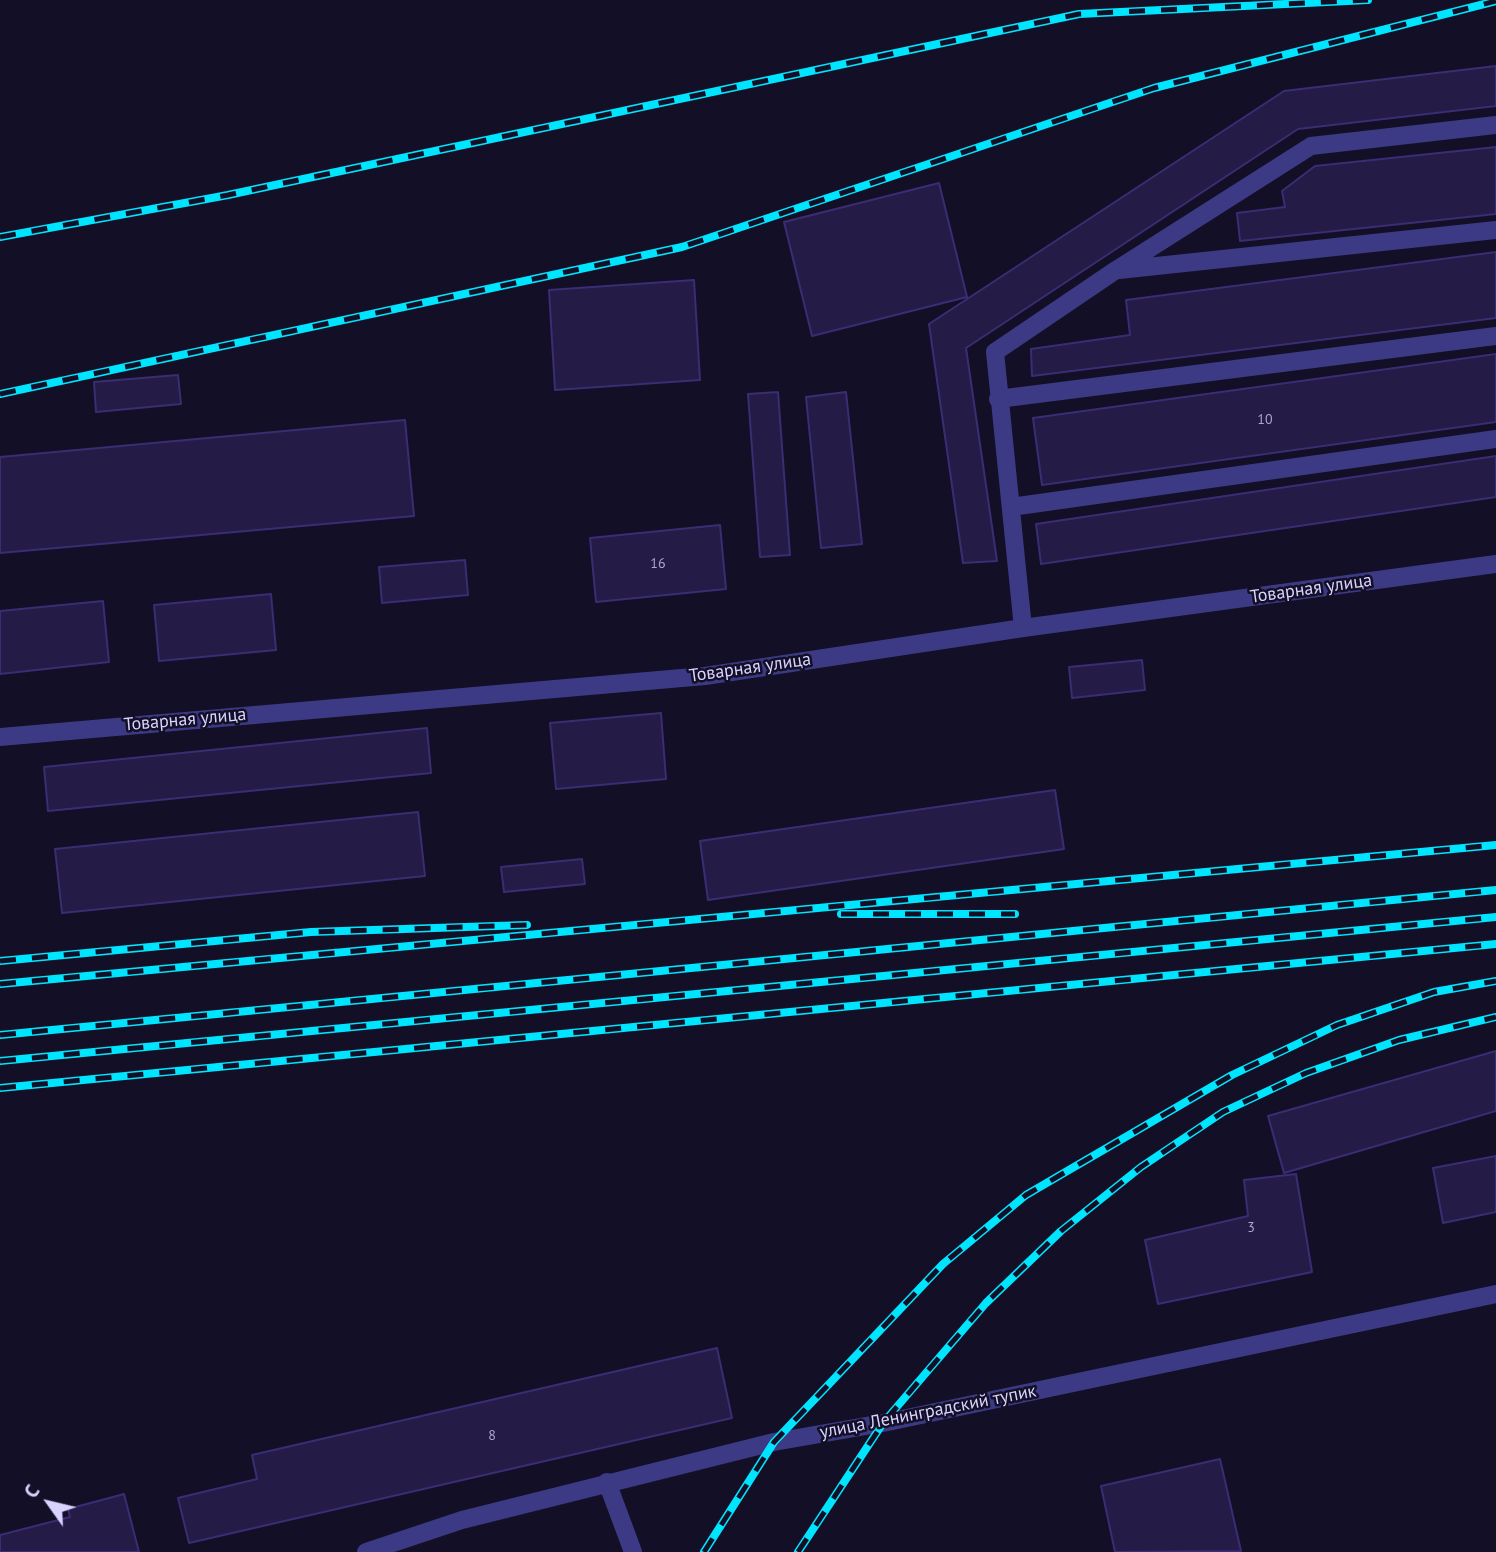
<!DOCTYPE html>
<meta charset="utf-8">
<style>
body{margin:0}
#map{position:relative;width:1496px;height:1552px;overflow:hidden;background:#130f26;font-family:"PT Sans",sans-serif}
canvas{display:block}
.north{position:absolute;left:14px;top:1468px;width:70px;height:70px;-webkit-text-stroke:5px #130f26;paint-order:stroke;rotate:304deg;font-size:19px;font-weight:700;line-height:28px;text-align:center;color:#d9d4ff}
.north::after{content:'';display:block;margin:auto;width:24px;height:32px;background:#d9d4ff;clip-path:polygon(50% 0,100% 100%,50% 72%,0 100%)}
</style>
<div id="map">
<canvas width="1496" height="1552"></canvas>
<div class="north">С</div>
</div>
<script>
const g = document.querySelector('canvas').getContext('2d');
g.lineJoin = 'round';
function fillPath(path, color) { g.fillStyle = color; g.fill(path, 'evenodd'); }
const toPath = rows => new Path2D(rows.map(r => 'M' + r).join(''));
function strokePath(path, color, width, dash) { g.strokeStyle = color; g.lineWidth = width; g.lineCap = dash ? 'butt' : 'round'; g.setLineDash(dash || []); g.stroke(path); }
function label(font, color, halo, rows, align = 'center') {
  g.font = font + ' "PT Sans",sans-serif'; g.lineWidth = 5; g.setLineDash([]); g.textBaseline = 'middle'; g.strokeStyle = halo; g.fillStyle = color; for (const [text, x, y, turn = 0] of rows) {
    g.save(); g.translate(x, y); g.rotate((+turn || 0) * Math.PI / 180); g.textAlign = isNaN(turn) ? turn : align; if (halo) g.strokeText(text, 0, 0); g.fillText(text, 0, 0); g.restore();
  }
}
const building = toPath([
 [1496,66,1496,106,1298,129,966,348,997,561,963,563,929,324,1284,91,1496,66],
 [1496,147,1496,214,1240,241,1237,213,1285,207,1282,191,1315,166,1496,147],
 [939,183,967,297,812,336,784,222,939,183],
 [1496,252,1496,318,1032,376,1031,349,1130,335,1126,300,1496,252],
 [694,280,700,380,555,390,549,290,694,280],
 [1496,354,1496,422,1042,485,1033,418,1496,354],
 [178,375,181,404,96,412,94,382,178,375],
 [778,392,790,555,760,557,748,394,778,392],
 [846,392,862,544,821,548,806,397,846,392],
 [405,420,414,516,0,553,0,457,405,420],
 [1496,456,1496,497,1041,564,1036,524,1496,456],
 [720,525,726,589,596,602,590,538,720,525],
 [465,560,468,595,382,603,379,567,465,560],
 [271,594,276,650,159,661,154,605,271,594],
 [103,601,109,662,0,674,0,611,103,601],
 [1142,660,1145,690,1072,698,1069,667,1142,660],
 [661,713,666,779,556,789,550,723,661,713],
 [427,728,431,773,48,811,44,767,427,728],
 [1055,790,1064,849,708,900,700,841,1055,790],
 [418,812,425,876,62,913,55,849,418,812],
 [582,859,585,884,504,892,501,867,582,859],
 [1496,1051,1496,1111,1284,1173,1268,1116,1496,1051],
 [1496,1156,1496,1212,1443,1223,1433,1168,1496,1156],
 [1296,1174,1312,1272,1158,1304,1145,1240,1248,1216,1244,1180,1296,1174],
 [717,1348,732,1418,189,1543,178,1498,257,1479,252,1455,717,1348],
 [1220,1459,1241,1551,1115,1552,1101,1486,1220,1459],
 [124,1494,139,1552,0,1552,0,1535,70,1517,68,1509,124,1494]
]);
const minor = toPath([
 [1119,270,1496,230],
 [998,399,1496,336],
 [1011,507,1496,439],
 [1023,628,995,352,1116,270,1311,146,1496,125],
 [0,737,705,676,1023,628,1496,564],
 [607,1482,633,1552],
 [366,1552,462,1520,774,1442,883,1423,1496,1294]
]);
const rail = toPath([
 [0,237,228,195,1079,14,1368,0],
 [0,394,682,247,1154,88,1496,1],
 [841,914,1015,914],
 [0,961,311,932,527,925],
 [0,984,1496,845],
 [0,1035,1496,890],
 [0,1061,1496,917],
 [0,1088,1496,944],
 [704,1552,774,1442,943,1264,1026,1195,1232,1075,1337,1025,1434,992,1496,981],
 [798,1552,883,1423,986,1303,1061,1231,1141,1167,1223,1112,1306,1073,1399,1040,1496,1017]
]);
const numberNames = [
 ["10",1265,420],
 ["16",658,564],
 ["3",1251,1228],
 ["8",492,1436]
];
const streetNames = [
 ["Товарная улица",1311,589,-8],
 ["Товарная улица",750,668,-8],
 ["Товарная улица",185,720,-5],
 ["улица Ленинградский тупик",928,1412,-11]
];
fillPath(building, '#241b47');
strokePath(building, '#3b2d73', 2);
strokePath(minor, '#3d3a85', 18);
strokePath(rail, '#00e5ff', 8);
strokePath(rail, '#130f26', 5, [16]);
label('14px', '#aca6d1', null, numberNames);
label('18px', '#d9d4ff', '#130f26', streetNames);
</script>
